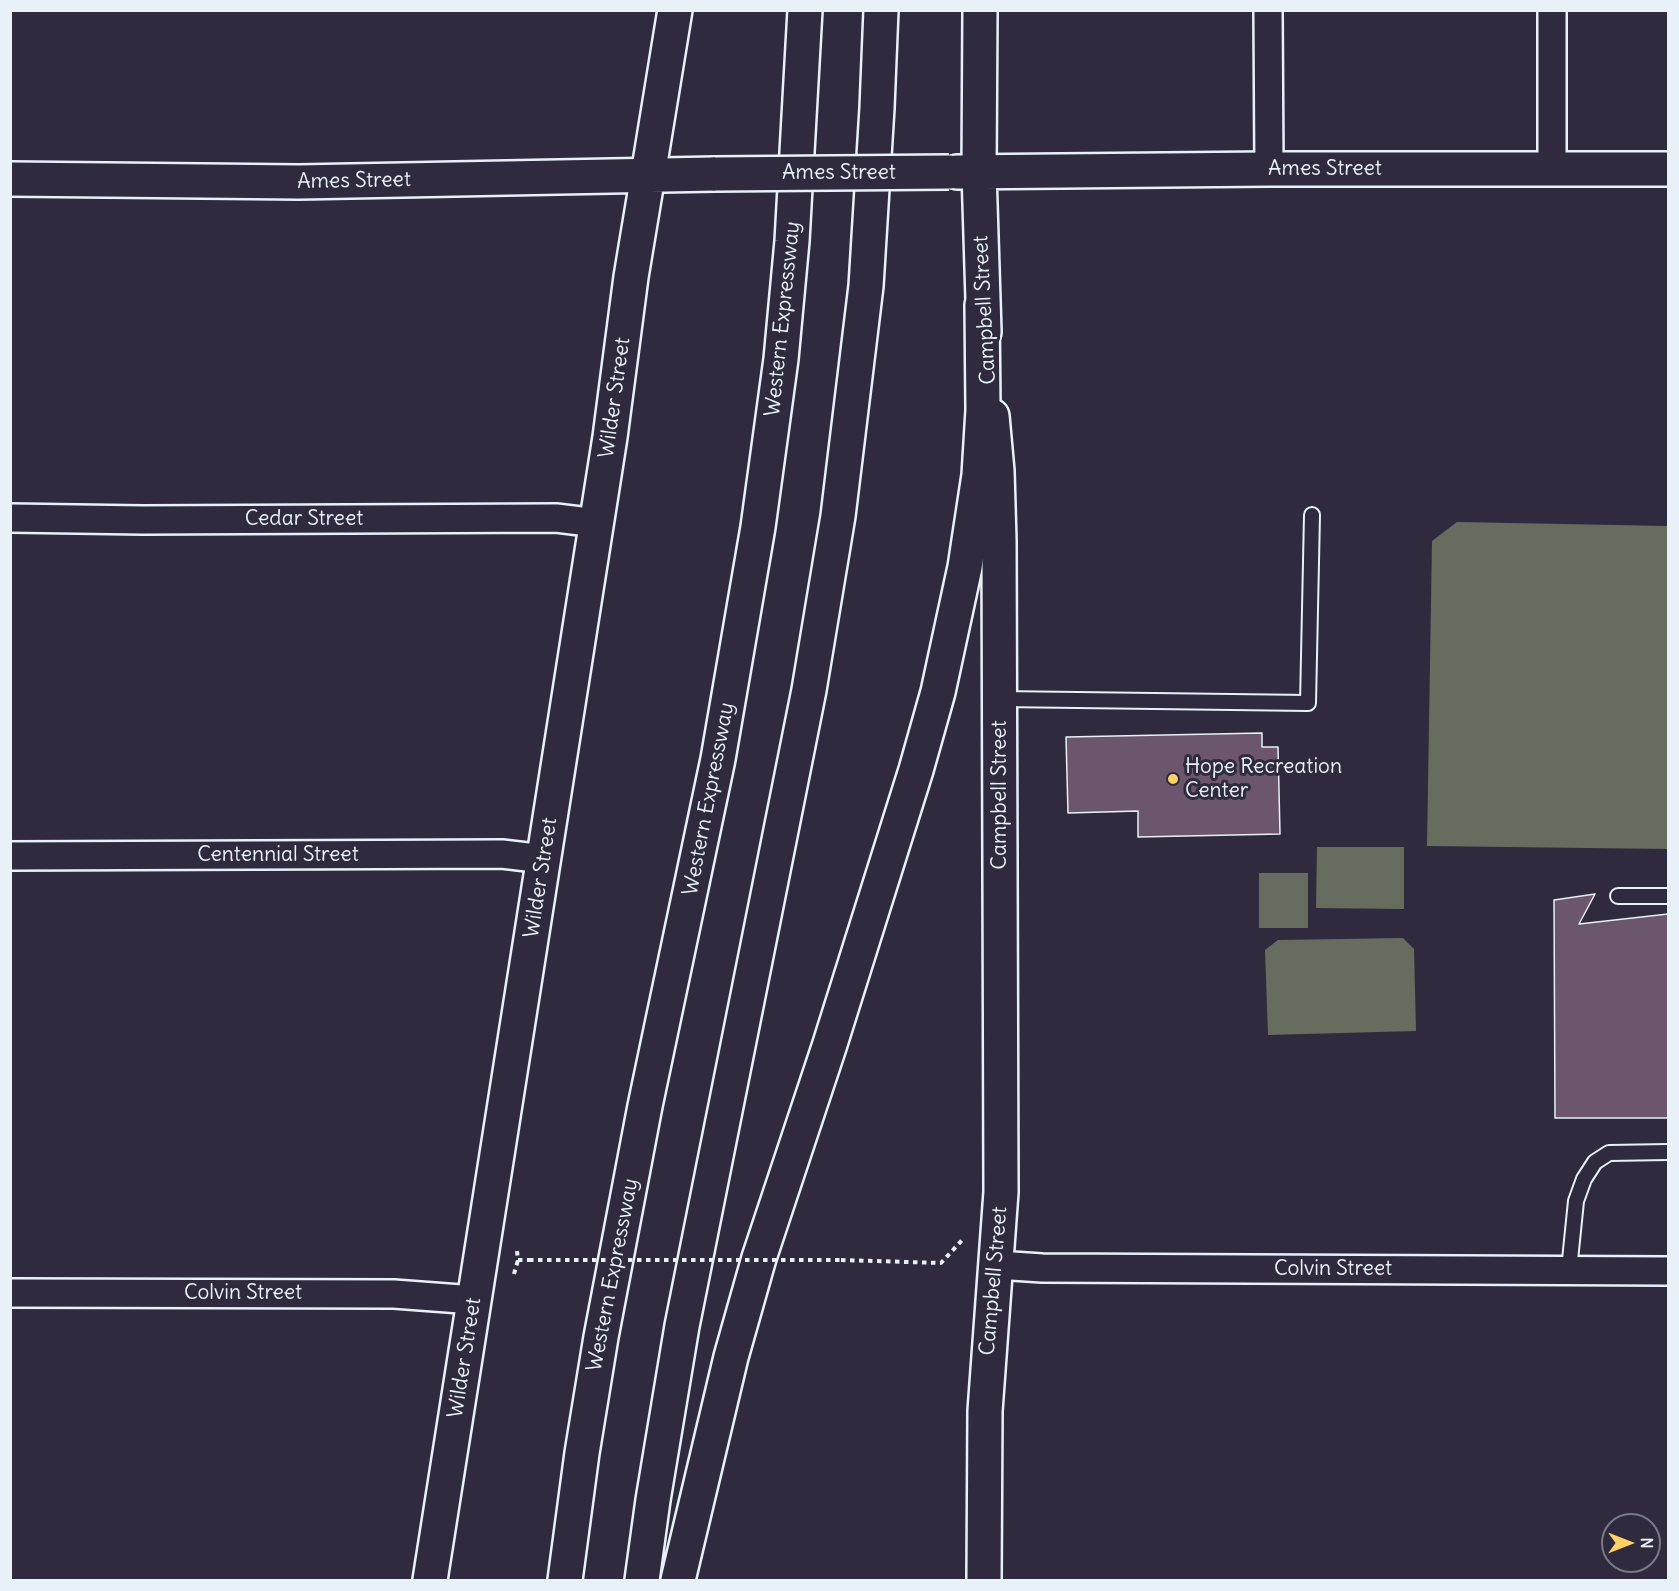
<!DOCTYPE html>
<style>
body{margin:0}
#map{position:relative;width:1679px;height:1591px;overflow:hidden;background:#2f2a3d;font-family:Delius,sans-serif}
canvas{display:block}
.frame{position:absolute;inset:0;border:12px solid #e8f1f8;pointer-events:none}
.north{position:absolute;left:1601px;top:1513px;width:60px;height:60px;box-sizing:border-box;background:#2f2a3d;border:2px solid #797a88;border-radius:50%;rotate:90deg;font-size:16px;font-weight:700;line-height:24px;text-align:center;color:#e8f1f8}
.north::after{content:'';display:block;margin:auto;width:21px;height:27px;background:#ffd166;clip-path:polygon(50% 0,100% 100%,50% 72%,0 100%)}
</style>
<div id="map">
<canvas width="1679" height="1591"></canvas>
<div class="frame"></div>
<div class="north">N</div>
</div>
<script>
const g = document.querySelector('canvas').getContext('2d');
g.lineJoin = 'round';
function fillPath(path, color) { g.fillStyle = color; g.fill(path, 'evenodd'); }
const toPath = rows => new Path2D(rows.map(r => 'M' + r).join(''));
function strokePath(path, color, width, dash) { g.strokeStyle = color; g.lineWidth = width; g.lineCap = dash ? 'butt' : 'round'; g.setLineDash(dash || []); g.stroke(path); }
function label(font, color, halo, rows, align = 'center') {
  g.font = font + ' Delius,sans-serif'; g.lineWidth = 6; g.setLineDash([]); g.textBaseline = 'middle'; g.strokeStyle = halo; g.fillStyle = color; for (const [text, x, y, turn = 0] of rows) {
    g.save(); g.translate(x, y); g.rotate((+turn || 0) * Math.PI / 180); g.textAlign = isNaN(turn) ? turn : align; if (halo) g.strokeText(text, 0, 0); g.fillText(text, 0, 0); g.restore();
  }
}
const green = toPath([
 [1457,522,1668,526,1668,849,1427,846,1432,541],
 [1317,847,1404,847,1404,909,1316,908],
 [1259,873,1308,873,1308,928,1259,928],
 [1403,938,1414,949,1416,1031,1268,1035,1265,950,1278,940]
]);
const building = toPath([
 [1262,733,1262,747,1278,747,1280,834,1138,837,1138,811,1068,813,1066,737,1262,733],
 [1595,894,1579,924,1668,914,1668,1118,1555,1118,1554,900,1595,894]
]);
const path = toPath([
 [517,1251,518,1260,529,1260],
 [841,1260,941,1263,964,1238],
 [514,1274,518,1260]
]);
const lane = toPath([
 [1000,699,1308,703,1312,515],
 [1618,896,1668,896],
 [1569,1270,1576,1201,1584,1179,1595,1162,1609,1153,1668,1152]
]);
const street = toPath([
 [1268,10,1269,169],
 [1552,169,1552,10],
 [10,518,143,520,556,518,597,523],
 [10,856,502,854,544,859],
 [997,1265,1042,1268,1668,1271],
 [10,1293,394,1294,474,1300]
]);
const secondary = toPath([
 [980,10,979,172,984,332],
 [957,172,1269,169,1668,169],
 [10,179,299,182,715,174],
 [430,1580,610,437,631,277,648,175],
 [984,1580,985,1411,1001,1192,999,541,997,471,992,416]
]);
const highway = toPath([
 [648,175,675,10],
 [565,1580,582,1453,601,1337,645,1106,718,759,758,527,781,359,792,241,805,10],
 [642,1580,653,1500,682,1326,809,690,838,516,866,286,877,108,881,10],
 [678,1580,731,1357,759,1258,829,1047,916,770,938,692,965,567,979,475,983,410,982,305]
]);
const pathBridge = toPath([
 [529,1260,841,1260]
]);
const secondaryBridge = toPath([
 [715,174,949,172]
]);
const markers = [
 [1173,779,6,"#ffd166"]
];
const streetNames = [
 ["Ames Street",1325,169],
 ["Ames Street",839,173],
 ["Ames Street",354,181,-1],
 ["Campbell Street",985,310,-93],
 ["Western Expressway",783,319,-84],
 ["Wilder Street",615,398,-82],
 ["Cedar Street",304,519],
 ["Campbell Street",1000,795,-90],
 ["Western Expressway",709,799,-79],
 ["Centennial Street",278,855],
 ["Wilder Street",541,878,-81],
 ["Colvin Street",1333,1269],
 ["Western Expressway",613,1275,-79],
 ["Campbell Street",994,1281,-85],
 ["Colvin Street",243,1293],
 ["Wilder Street",465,1358,-81]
];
const poiNames = [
 ["Hope Recreation",1185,767],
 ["Center",1185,791]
];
fillPath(green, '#676c5f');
fillPath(building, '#6b566d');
strokePath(building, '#e8f1f8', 1.5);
strokePath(lane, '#e8f1f8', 18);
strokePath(street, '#e8f1f8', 32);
strokePath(secondary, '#e8f1f8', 38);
strokePath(highway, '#e8f1f8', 38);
strokePath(path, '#e8f1f8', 4, [4.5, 4.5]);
strokePath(lane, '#2f2a3d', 14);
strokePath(street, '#2f2a3d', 27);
strokePath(secondary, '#2f2a3d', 33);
strokePath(highway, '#2f2a3d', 33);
strokePath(secondaryBridge, '#e8f1f8', 38, []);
strokePath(pathBridge, '#e8f1f8', 4, [4.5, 4.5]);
strokePath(secondaryBridge, '#2f2a3d', 33);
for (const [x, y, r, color] of markers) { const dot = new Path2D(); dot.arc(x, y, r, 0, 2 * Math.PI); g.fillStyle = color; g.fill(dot); strokePath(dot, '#2f2a3d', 2); }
label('21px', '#e8f1f8', '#2f2a3d', streetNames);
label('21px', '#e8f1f8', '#2f2a3d', poiNames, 'left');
</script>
